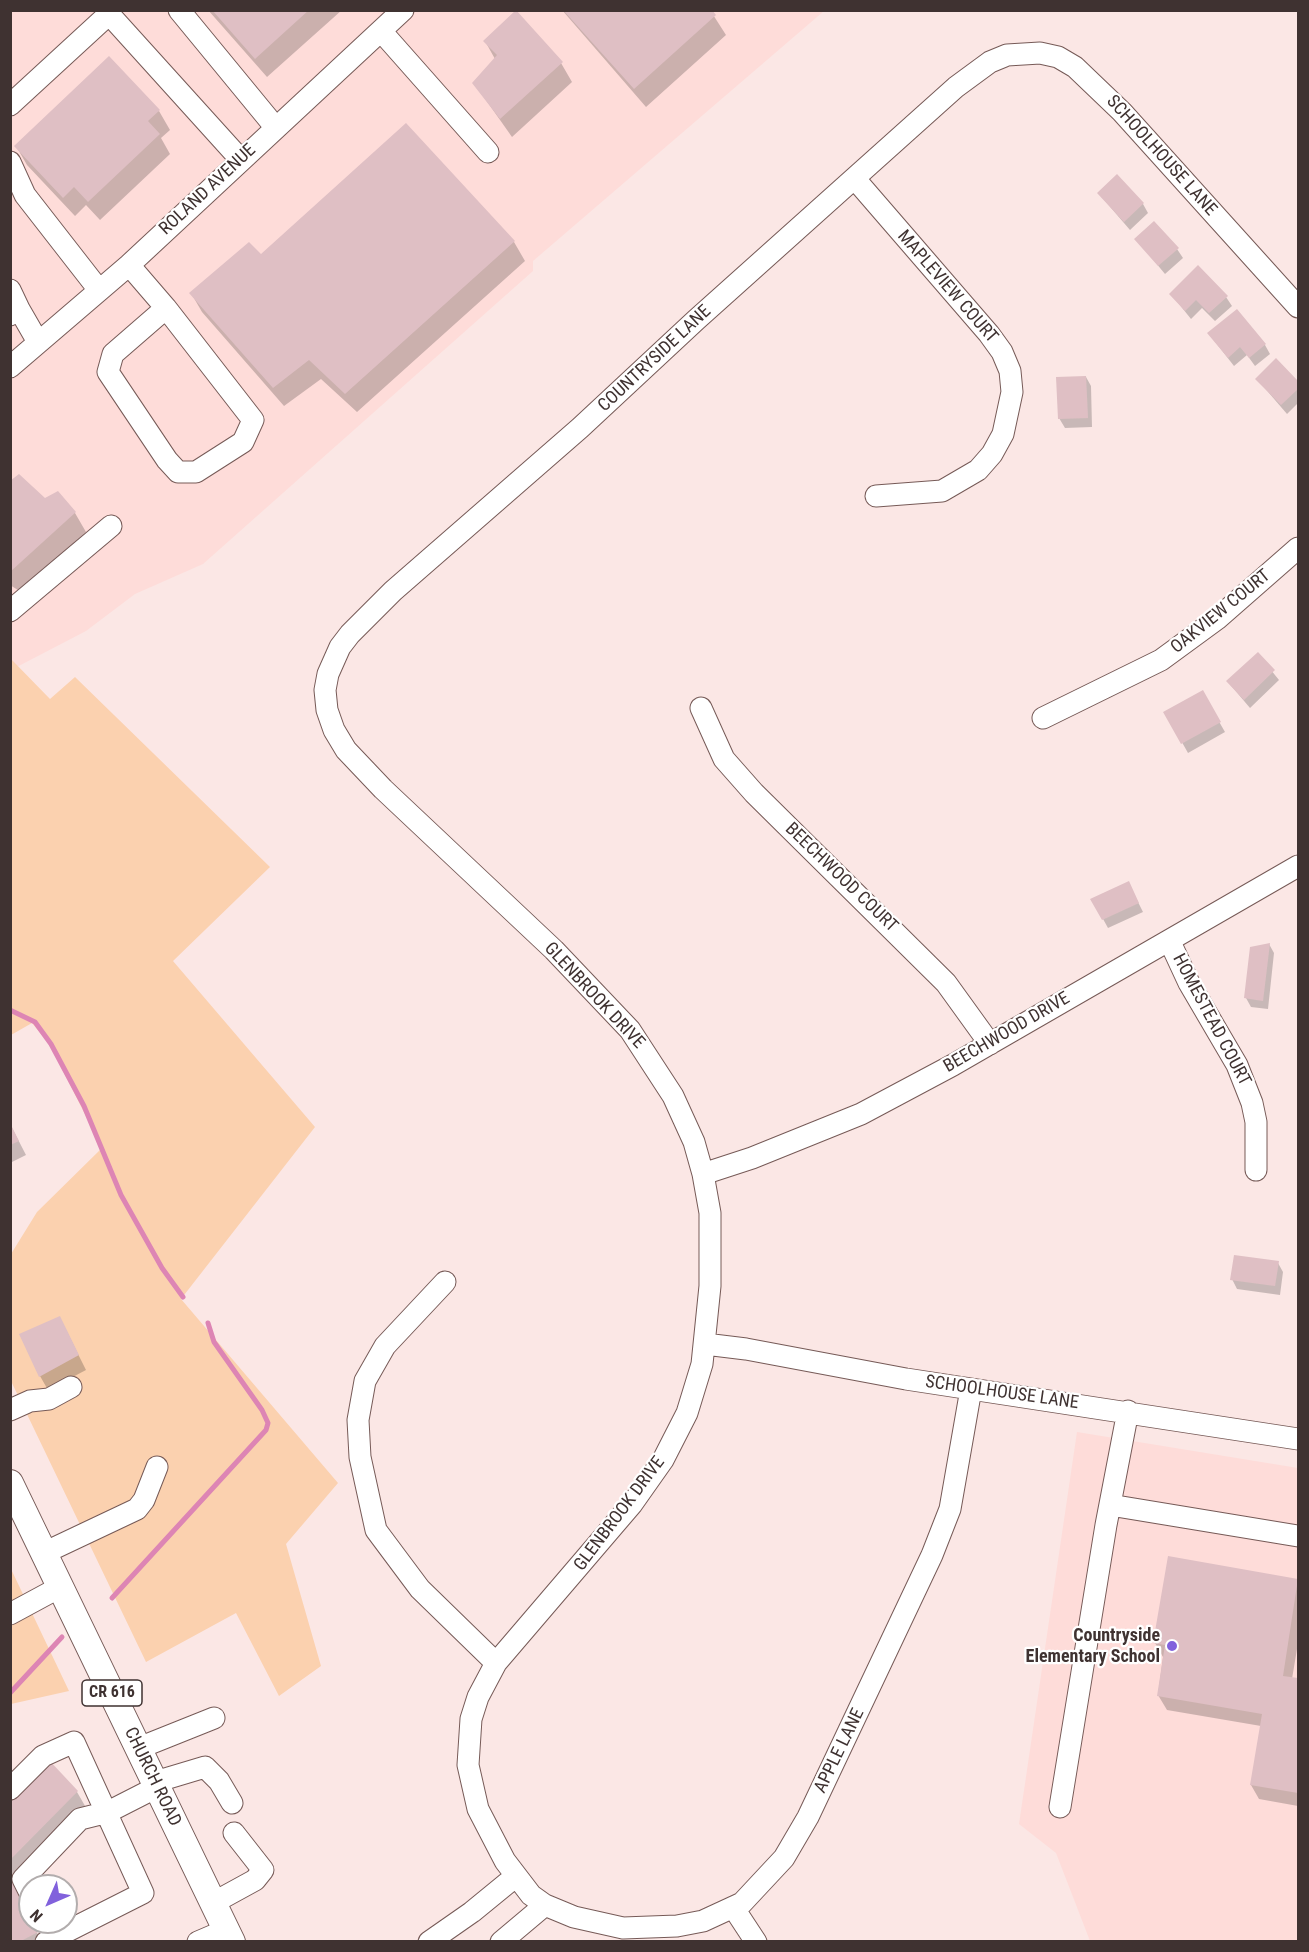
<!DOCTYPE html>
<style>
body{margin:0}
#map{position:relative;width:1309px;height:1952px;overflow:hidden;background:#fbe7e5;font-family:"Roboto Condensed",sans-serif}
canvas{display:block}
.frame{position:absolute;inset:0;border:12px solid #3f3231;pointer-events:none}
.north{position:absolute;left:18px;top:1874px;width:60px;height:60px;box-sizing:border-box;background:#fff;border:2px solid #b2adad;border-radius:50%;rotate:225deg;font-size:16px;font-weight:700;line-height:24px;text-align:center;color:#3f3231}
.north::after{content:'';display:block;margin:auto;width:21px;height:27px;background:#8161dc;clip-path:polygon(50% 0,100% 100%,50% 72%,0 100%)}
</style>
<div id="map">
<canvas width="1309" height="1952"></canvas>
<div class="frame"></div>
<div class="north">N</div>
</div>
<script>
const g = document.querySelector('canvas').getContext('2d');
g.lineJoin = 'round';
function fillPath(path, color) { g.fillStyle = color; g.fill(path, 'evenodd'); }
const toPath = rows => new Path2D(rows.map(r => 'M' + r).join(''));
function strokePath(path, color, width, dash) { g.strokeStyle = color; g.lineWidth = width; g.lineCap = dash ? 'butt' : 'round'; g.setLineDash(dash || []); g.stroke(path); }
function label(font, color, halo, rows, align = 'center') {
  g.font = font + ' "Roboto Condensed",sans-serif'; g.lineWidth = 4.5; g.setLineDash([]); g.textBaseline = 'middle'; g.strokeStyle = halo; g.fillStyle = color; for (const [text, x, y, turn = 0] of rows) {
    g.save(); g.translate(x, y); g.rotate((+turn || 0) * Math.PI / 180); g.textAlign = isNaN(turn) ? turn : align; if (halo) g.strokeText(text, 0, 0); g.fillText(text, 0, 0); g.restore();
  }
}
const built = toPath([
 [11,11,824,11,533,261,533,271,203,564,135,594,86,631,11,670],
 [1077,1432,1298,1468,1298,1941,1090,1941,1056,1853,1019,1824]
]);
const green = toPath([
 [11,659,50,699,75,677,270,867,173,961,315,1127,181,1299,338,1483,286,1544,321,1666,279,1696,236,1613,146,1662,11,1381,11,1254,37,1212,102,1148,50,1045,32,1023,11,1035],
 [11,1569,69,1691,11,1704]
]);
const shadow = toPath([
 [208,10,342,10,267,77],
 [562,10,710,10,726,35,646,107],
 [485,41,561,63,572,82,512,137,474,83,495,59],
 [159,111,170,130,161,138,170,154,100,220,86,205,75,216,27,165,16,146],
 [1099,194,1143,204,1148,213,1130,230],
 [1136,239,1177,249,1183,258,1165,274],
 [514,242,525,261,357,412,321,379,284,406,202,312,191,293,261,256],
 [1171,294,1226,297,1232,306,1215,321,1202,308,1191,319],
 [1209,334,1265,345,1270,354,1255,366,1247,355,1234,366],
 [1276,360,1298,383,1298,403,1287,414,1257,379],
 [1086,377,1091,386,1092,427,1065,428,1059,418],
 [10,483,75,513,86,532,21,592,10,585],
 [1258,654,1279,680,1250,708,1228,682],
 [1202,692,1225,732,1188,753,1165,712],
 [1133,892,1143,912,1108,928,1092,899],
 [1269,944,1274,953,1268,1009,1251,1007,1246,998],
 [10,1124,26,1155,10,1163],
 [1278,1263,1283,1272,1280,1295,1237,1289,1232,1279],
 [67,1332,86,1370,48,1390,40,1376],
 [1169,1558,1298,1581,1298,1643,1292,1679,1298,1680,1298,1806,1259,1799,1251,1785,1261,1726,1167,1710,1158,1695,1163,1657,1155,1643],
 [48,1761,77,1792,88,1811,14,1887,30,1922,43,1942,10,1942,10,1801]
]);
const stream = toPath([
 [10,1010,35,1022,51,1044,84,1106,121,1195,162,1268,183,1297],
 [112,1598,266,1430,268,1423,262,1410,214,1342,208,1323],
 [10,1693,62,1637]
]);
const building = toPath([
 [212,10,309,10,255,59],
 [516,10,563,62,500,119,472,83,497,55,483,41],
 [563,10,712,10,716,15,634,89],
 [109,56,160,110,148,121,160,134,88,202,74,187,63,198,14,146],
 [406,123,515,241,345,394,309,360,273,388,189,293,249,242,261,254],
 [1117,174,1144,203,1124,222,1097,193],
 [1154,221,1179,248,1158,266,1134,239],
 [1198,265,1228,296,1209,313,1196,300,1185,311,1169,294],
 [1237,309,1266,344,1249,358,1240,347,1228,358,1207,333],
 [1276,358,1298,381,1298,389,1281,405,1255,379],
 [1086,376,1088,418,1058,419,1056,377],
 [19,474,45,498,58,491,76,512,10,572,10,481],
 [1258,652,1275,670,1244,700,1226,681],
 [1203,690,1221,722,1181,744,1163,712],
 [1129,881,1139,903,1102,920,1090,899],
 [1270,943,1263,1001,1244,998,1250,947],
 [10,1123,19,1141,10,1145],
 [1234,1255,1279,1261,1275,1286,1230,1280],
 [60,1316,79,1355,39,1377,19,1334],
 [1168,1556,1298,1579,1283,1676,1298,1678,1298,1793,1250,1785,1262,1714,1157,1696,1165,1645,1153,1643],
 [48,1759,78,1791,10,1860,10,1798],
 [10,1879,30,1916,30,1922,33,1922,38,1932,19,1942,10,1942]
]);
const minor = toPath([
 [179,10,276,128],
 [381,31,488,152],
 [10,105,109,14,241,160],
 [10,162,25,195,99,290],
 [855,179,989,334,1002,352,1010,371,1012,392,1003,434,992,454,978,470,942,491,876,496],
 [129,265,166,308,253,420,243,442,196,472,178,472,167,460,108,372,113,354,166,308],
 [10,290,19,309],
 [10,315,19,309,38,342],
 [10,367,129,265,403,10],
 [10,611,111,526],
 [701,708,724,759,754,793,946,983,990,1044],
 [1043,718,1161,660,1217,619,1298,548],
 [1170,942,1189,983,1237,1065,1252,1103,1256,1122,1256,1170],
 [703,1174,752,1158,861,1114,953,1065,1298,866],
 [445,1282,385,1346,365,1381,358,1420,360,1457,376,1530,420,1589,496,1663],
 [705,1344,746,1349,906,1379,1298,1439],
 [971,1389,950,1509,932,1555,808,1817,784,1858,742,1903,703,1921,677,1926,623,1928,574,1917,545,1905,531,1895,505,1861,478,1809,468,1765,471,1719,478,1697,496,1663,632,1504,663,1460,687,1413,702,1364,710,1286,710,1213,703,1174,694,1142,673,1096,630,1030,554,950,383,789,346,750,334,730,327,710,325,690,328,674,340,647,350,634,393,591,580,428,696,320,956,87,990,62,1007,55,1040,53,1058,57,1075,67,1122,112,1298,307],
 [10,1410,30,1401,49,1399,71,1387],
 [1110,1505,1298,1536],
 [44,1553,137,1509,144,1500,157,1467],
 [10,1614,60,1587],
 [139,1748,214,1718],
 [155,1782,205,1767,219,1781,232,1803],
 [10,1789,43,1756,74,1742,143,1893,46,1942],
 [1060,1807,1106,1525,1128,1411],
 [30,1893,23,1879,80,1819,108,1812,157,1787],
 [213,1903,255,1880,263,1870,234,1833],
 [733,1907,756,1942],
 [198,1942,226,1930],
 [429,1942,472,1912,516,1876],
 [501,1942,545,1905]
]);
const major = toPath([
 [10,1483,232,1942]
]);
const markers = [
 [1172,1646,6,"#8161dc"]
];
const shields = [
 [112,1693,60]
];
const shieldNames = [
 ["CR 616",112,1693]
];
const streetNames = [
 ["SCHOOLHOUSE LANE",1161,156,48],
 ["ROLAND AVENUE",208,190,-43],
 ["MAPLEVIEW COURT",947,287,49],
 ["COUNTRYSIDE LANE",655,359,-43],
 ["OAKVIEW COURT",1221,612,-39],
 ["BEECHWOOD COURT",841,878,44],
 ["GLENBROOK DRIVE",594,996,47],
 ["HOMESTEAD COURT",1211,1020,62],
 ["BEECHWOOD DRIVE",1007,1033,-30],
 ["SCHOOLHOUSE LANE",1002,1393,8],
 ["GLENBROOK DRIVE",620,1514,-53],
 ["APPLE LANE",840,1751,-64],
 ["CHURCH ROAD",152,1777,64]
];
const poiNames = [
 ["Countryside",1160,1636],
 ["Elementary School",1160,1657]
];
fillPath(built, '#fedcd9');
fillPath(green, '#fbd1af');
fillPath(shadow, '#0003');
strokePath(stream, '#dd85b4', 5);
fillPath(building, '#dfbfc4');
strokePath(minor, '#765a57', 23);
strokePath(major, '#765a57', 28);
strokePath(minor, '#fff', 21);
strokePath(major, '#fff', 26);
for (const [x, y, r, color] of markers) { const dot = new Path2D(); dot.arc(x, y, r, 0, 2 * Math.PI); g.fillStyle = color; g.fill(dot); strokePath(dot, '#fff', 2); }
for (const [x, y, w] of shields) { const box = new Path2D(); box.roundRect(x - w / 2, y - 13, w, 26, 4.5); g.fillStyle = '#fff'; g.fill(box); strokePath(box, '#3f3231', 1.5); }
label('bold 16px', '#3f3231', null, shieldNames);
label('18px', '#3f3231', '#fff', streetNames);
label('bold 18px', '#3f3231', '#fff', poiNames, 'right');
</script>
